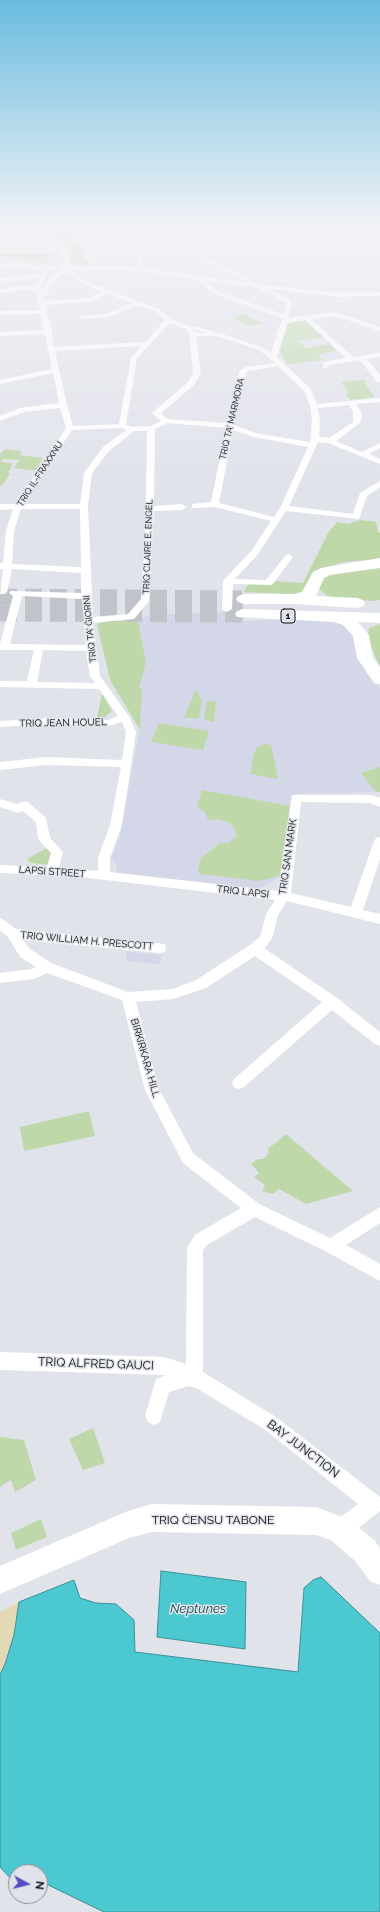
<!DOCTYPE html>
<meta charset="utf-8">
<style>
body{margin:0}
#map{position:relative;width:380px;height:1912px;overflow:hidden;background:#e1e3eb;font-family:Raleway,sans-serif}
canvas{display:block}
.north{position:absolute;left:8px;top:1864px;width:40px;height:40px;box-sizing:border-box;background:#e1e3eb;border:1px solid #8c8d93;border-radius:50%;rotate:97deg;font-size:11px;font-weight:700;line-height:16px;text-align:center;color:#0c0d10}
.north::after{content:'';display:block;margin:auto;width:14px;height:18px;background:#554cc4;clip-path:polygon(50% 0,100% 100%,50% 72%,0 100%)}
</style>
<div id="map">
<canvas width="380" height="1912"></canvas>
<div class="north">N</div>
</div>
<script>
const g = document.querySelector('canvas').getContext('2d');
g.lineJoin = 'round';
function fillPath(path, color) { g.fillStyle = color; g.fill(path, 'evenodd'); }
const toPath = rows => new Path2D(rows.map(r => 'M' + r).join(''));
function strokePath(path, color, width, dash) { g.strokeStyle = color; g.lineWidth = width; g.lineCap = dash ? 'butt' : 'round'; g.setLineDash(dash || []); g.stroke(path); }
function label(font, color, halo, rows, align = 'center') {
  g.font = font + ' Raleway,sans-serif'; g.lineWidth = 3; g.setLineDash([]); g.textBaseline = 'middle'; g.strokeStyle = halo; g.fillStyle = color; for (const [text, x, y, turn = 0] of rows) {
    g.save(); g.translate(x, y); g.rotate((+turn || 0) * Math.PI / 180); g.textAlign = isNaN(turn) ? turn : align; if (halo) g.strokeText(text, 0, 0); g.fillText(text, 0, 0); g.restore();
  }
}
const built = toPath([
 [232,594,242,594,244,599,244,621,291,619,342,621,350,625,367,670,380,689,380,792,296,794,291,796,280,876,260,889,116,874,117,866,111,859,120,835,140,727,142,689,139,688,146,663,138,619,150,615,232,611],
 [127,952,162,955,160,964,126,961]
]);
const green = toPath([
 [49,224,59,224,73,236,79,243,90,265,83,266,71,263,68,252,72,250,70,247,65,247],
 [0,252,51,254,52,255,49,262,2,258,0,261],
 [244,314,263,324,249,326,232,318],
 [299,321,307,322,325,337,298,341,306,348,329,344,337,351,318,355,323,360,288,364,283,358,280,350,288,324],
 [364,380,366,382,364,383,375,397,350,400,345,393,349,393,341,382],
 [5,449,21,451,20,455,43,458,36,470,31,470,14,468,19,460,3,459,1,462,13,463,8,473,10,474,4,483,0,486,0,454],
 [361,520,376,522,378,532,380,533,380,559,344,562,314,571,304,591,293,594,244,592,248,584,270,584,276,581,303,583,328,533,337,522,348,524],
 [380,564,380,600,370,601,329,597,319,589,319,586,322,579,328,574],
 [138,619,146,663,139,688,142,689,140,730,110,680,97,624,101,622],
 [380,624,380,667,367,637,369,628],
 [195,691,198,692,202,700,199,718,184,718],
 [102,693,112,711,104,718,97,718],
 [207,701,216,702,214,720,212,722,204,719],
 [159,723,209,731,203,750,151,742],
 [265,744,271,745,278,777,276,779,251,774,253,756,256,749,259,746],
 [380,767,380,792,376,792,361,773],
 [202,790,290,806,280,876,259,881,200,874,198,871,201,858,220,843,228,843,237,836,233,826,228,822,218,819,208,820,205,812,197,807],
 [47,848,52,852,49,865,31,863,27,859],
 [89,1111,95,1136,24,1151,20,1127],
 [286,1134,353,1191,306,1204,279,1189,273,1194,262,1191,265,1185,254,1177,259,1173,251,1164,258,1159,263,1159,269,1153,268,1149],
 [93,1428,105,1463,83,1470,69,1439],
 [0,1437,24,1440,36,1480,15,1492,11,1480,0,1487],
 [41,1519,47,1537,16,1550,11,1533]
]);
const sand = toPath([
 [19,1602,14,1635,5,1664,0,1675,0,1612]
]);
const water = toPath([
 [161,1571,246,1582,245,1649,157,1637,161,1571],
 [321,1577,380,1633,380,1912,104,1912,40,1881,40,1872,16,1872,16,1884,0,1867,0,1675,5,1664,14,1635,19,1602,74,1580,80,1598,96,1603,116,1604,134,1620,135,1652,298,1672,304,1588,313,1580,321,1577]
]);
const trunkTunnel = toPath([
 [0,597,244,599],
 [0,613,243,614]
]);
const pedestrian = toPath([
 [193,327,197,327,221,334,216,335,193,329,193,327]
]);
const minor = toPath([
 [60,224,66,224,75,230,86,242,119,240,143,259,141,269,136,270,138,260,116,243,87,245,91,257,99,268,94,269,85,257,81,244,71,232,60,224],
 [141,224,147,224,182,246,289,299,292,304,288,318,335,312,380,327,380,331,335,316,311,319,353,357,380,353,380,357,367,359,380,375,380,382,377,382,360,360,329,365,327,368,323,368,323,362,346,358,305,320,287,323,277,357,310,388,317,404,380,398,380,402,356,404,361,412,362,418,360,423,336,441,362,452,380,443,380,448,369,454,380,459,380,464,328,443,318,442,289,506,353,514,360,493,380,481,380,487,367,496,359,519,286,511,258,554,235,579,266,580,286,555,289,554,293,557,272,585,233,584,232,609,227,612,224,611,222,609,223,581,252,550,271,521,215,507,192,508,192,504,211,502,226,428,167,423,155,429,154,506,182,504,186,507,182,510,154,511,149,601,134,619,93,623,100,676,130,718,136,732,122,825,110,858,110,872,278,891,292,795,371,795,380,798,380,807,369,803,301,802,291,893,351,907,374,841,376,838,380,837,380,859,363,910,380,914,380,924,287,901,278,915,272,939,264,948,337,998,380,1032,380,1046,375,1044,332,1010,244,1087,239,1089,234,1087,232,1083,234,1079,322,1002,255,956,206,988,173,999,136,1002,159,1089,193,1153,259,1204,330,1238,380,1207,380,1223,346,1245,380,1264,380,1281,325,1251,255,1217,207,1245,203,1250,203,1372,276,1417,380,1497,380,1511,347,1537,340,1539,333,1537,331,1530,333,1523,358,1504,264,1429,196,1388,189,1386,169,1392,160,1422,154,1425,148,1422,145,1416,156,1379,166,1375,0,1370,0,1352,164,1357,186,1364,187,1248,195,1235,241,1208,183,1163,145,1090,122,1000,47,973,34,979,0,983,0,973,31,969,36,967,20,957,8,937,0,930,0,918,4,920,16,929,165,944,166,948,165,952,160,953,23,940,30,949,51,963,128,992,173,989,196,980,250,945,260,937,266,914,275,900,80,877,0,873,0,865,47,867,51,853,38,839,36,822,23,811,18,813,0,807,0,799,17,804,24,801,28,802,46,818,50,838,63,852,59,868,98,871,98,858,110,825,121,767,46,765,0,770,0,762,46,757,122,760,126,732,122,722,108,726,50,724,0,727,0,721,50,718,108,720,118,716,99,689,0,687,0,681,27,681,34,650,0,650,0,644,13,596,9,593,11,591,81,593,81,573,12,569,7,592,5,594,0,594,3,569,0,569,0,563,3,563,6,531,13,509,0,510,0,504,15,504,66,428,60,408,24,412,0,421,0,416,20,408,59,403,53,373,0,384,0,380,52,369,45,334,0,336,0,332,44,330,40,314,0,315,0,311,40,310,36,291,25,290,0,293,0,289,25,286,35,287,39,278,0,282,0,278,41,274,45,269,0,268,0,264,57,266,57,268,52,269,46,276,41,287,44,288,49,279,62,269,72,269,72,271,88,282,159,309,171,319,191,327,194,332,220,333,263,348,271,353,282,318,212,293,197,279,202,278,216,291,283,314,286,304,284,301,178,248,141,224],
 [67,270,67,273,84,284,102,291,89,298,44,301,43,298,46,296,54,281,67,270],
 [108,294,132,303,106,314,82,316,79,318,80,319,109,317,137,305,155,311,165,320,145,342,54,347,52,332,47,313,48,312,45,305,90,302,108,294],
 [170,323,186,329,189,334,193,373,188,382,152,413,161,421,150,426,132,427,126,425,137,358,170,323],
 [196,336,217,336,259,350,275,363,246,367,240,370,227,423,168,419,161,413,194,385,201,373,196,336],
 [141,346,131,358,119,424,73,426,67,405,55,351,141,346],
 [278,366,304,391,310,406,312,421,310,442,256,433,234,425,246,373,248,371,278,366],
 [349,405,353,412,353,422,329,438,319,437,320,421,318,408,349,405],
 [122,428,126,430,103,447,84,473,80,504,23,504,72,430,122,428],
 [233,430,254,437,308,447,280,508,274,517,219,503,233,430],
 [134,431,147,431,146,509,141,599,128,614,93,617,88,506,92,473,109,451,134,431],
 [21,509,80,509,81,567,12,564,14,531,21,509],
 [22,596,82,599,86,645,10,644,22,596],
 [43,650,86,651,90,676,95,683,37,682,43,650],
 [49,228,50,229,47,231,12,234,9,232,12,230,49,228],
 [50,230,53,232,50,236,57,248,49,253,0,253,0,249,46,250,51,247,44,236,50,230]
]);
const tertiary = toPath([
 [40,224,46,224,67,249,72,264,76,266,138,267,234,281,337,293,380,292,380,296,337,297,234,285,138,271,74,270,66,272,57,267,65,264,60,251,40,224]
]);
const secondary = toPath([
 [152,1504,316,1507,350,1520,375,1541,380,1548,380,1585,370,1581,355,1561,331,1540,316,1535,152,1532,129,1538,0,1594,0,1566,128,1511,152,1504]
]);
const trunk = toPath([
 [380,558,380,568,330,575,324,578,316,596,357,598,363,600,365,603,363,606,357,608,296,604,244,604,238,602,236,599,238,596,244,594,295,594,302,592,313,572,321,568,380,558],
 [243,609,380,613,380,623,358,622,369,635,373,658,380,667,380,684,374,683,357,658,353,636,343,625,334,622,237,617,235,614,237,611,243,609]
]);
const farStreetnames = [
 ["TRIQ TA' MARMORA",232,419,-77],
 ["TRIQ IL-FRAXXNU",40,474,-57],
 ["TRIQ CLAIRE E. ENGEL",148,547,-88],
 ["TRIQ TA' ĠIORNI",90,629,-96]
];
const shields = [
 [288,616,14]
];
const shieldNames = [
 ["1",288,616]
];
const streetNames = [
 ["TRIQ JEAN HOUEL",63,723,-1],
 ["TRIQ SAN MARK",288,857,-82],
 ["LAPSI STREET",52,872,4],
 ["TRIQ LAPSI",243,892,6],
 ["TRIQ WILLIAM H. PRESCOTT",87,941,5],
 ["BIRKIRKARA HILL",145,1058,74]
];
const nearStreetnames = [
 ["TRIQ ALFRED GAUCI",96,1364,2],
 ["BAY JUNCTION",303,1449,37],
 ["TRIQ ĊENSU TABONE",213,1520]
];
const nearWaternames = [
 ["Neptunes",198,1609]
];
fillPath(built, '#d4d7e7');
fillPath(green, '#bfd8aa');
fillPath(sand, '#e3dab5');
fillPath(water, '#4cc8d1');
strokePath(water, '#399097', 1);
strokePath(trunkTunnel, '#c1c3ca', 17, [17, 8]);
fillPath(pedestrian, '#fff');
fillPath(minor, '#fff');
fillPath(tertiary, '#fff');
fillPath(secondary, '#fff');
fillPath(trunk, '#fff');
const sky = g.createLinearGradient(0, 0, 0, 491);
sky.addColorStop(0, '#69bcdf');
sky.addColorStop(0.46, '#f2f2f6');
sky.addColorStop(1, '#f2f2f600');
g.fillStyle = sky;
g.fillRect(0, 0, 380, 491);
label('9px', '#0c0d10', '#e1e3eb', farStreetnames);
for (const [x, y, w] of shields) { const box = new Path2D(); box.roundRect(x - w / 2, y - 7, w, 14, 3); g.fillStyle = '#e1e3eb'; g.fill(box); strokePath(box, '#0c0d10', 1); }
label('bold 9px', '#0c0d10', null, shieldNames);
label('10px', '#0c0d10', '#e1e3eb', streetNames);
label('12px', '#0c0d10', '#e1e3eb', nearStreetnames);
label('italic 13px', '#144b4e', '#e1e3eb', nearWaternames);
</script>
